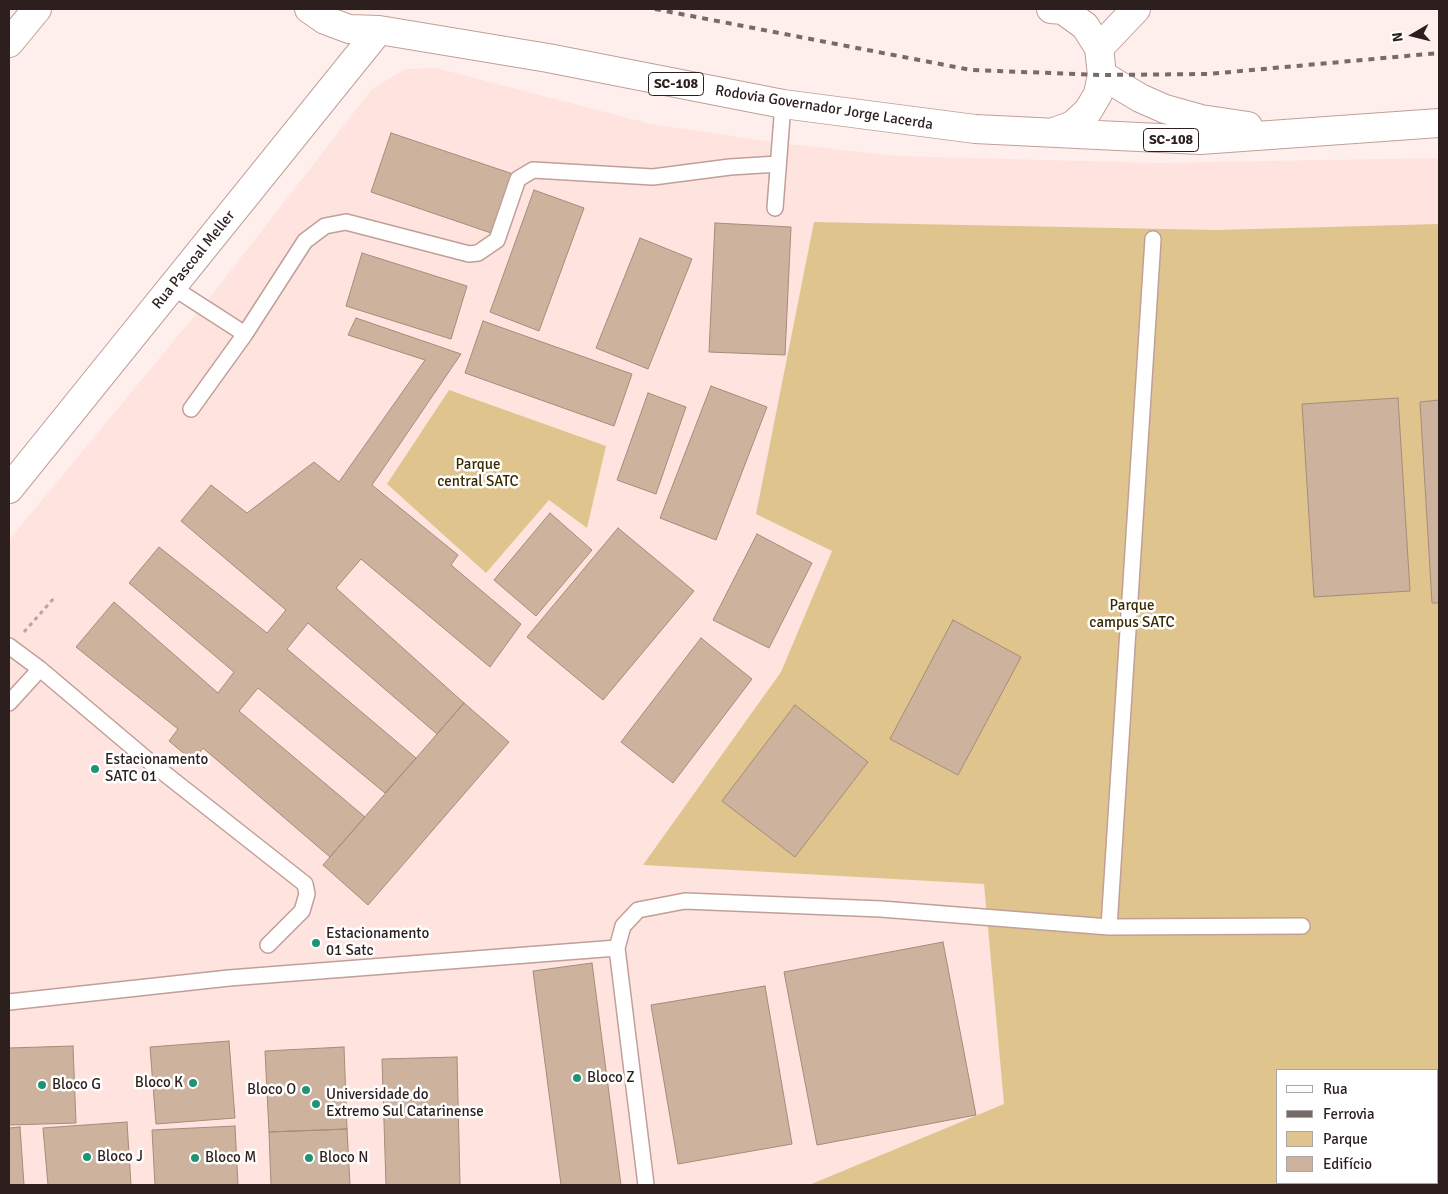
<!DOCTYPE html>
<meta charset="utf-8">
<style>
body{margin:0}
#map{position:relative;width:1448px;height:1194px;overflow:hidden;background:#feefec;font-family:Signika,sans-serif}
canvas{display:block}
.frame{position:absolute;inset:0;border:10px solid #2c1f1d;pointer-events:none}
.legend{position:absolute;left:1276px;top:1069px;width:162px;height:115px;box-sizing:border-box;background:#fff;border:1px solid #aba5a5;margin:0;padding:6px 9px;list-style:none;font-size:15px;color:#2c1f1d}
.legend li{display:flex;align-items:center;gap:10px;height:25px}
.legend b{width:25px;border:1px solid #aba5a5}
.north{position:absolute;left:1388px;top:10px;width:50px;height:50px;-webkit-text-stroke:4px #fff;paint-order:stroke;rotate:262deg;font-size:14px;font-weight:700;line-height:20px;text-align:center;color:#2c1f1d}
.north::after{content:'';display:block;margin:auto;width:18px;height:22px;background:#2c1f1d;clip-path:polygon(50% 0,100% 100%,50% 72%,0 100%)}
</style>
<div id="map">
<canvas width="1448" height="1194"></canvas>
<div class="frame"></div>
<ul class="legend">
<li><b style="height:6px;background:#fff"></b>Rua</li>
<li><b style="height:6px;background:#786a67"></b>Ferrovia</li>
<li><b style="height:14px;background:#dfc58d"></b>Parque</li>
<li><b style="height:14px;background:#cdb29e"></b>Edifício</li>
</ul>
<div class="north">N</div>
</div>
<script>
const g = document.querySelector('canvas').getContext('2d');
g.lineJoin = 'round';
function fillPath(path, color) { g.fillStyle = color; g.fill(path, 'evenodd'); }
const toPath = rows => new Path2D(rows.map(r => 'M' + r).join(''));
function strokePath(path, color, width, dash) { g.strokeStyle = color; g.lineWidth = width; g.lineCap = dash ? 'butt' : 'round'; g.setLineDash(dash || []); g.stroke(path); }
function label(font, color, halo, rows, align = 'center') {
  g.font = font + ' Signika,sans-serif'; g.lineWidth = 5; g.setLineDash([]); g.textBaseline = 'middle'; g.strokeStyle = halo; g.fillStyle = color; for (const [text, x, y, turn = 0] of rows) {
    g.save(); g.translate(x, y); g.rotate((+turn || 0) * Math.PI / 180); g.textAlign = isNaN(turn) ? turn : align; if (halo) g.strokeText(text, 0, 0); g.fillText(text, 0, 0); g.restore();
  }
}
const built = toPath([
 [436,68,651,124,779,143,898,156,1157,163,1439,158,1439,1185,9,1185,9,540,211,296,372,89,405,69],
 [1277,1070,1437,1070,1437,1183,1277,1183]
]);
const green = toPath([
 [814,222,1216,230,1439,224,1439,1185,809,1185,1004,1104,984,884,643,865,781,672,832,551,756,514],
 [1277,1070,1437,1070,1437,1183,1277,1183],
 [449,390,606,446,587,528,549,500,486,573,387,484]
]);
const building = toPath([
 [391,133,516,175,497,235,371,192,391,133],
 [534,190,584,208,539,331,490,312,534,190],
 [715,223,791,227,785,355,709,352,715,223],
 [640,238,692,259,648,369,596,348,640,238],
 [362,253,467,286,451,339,346,306,362,253],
 [356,318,461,354,372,485,458,555,451,565,521,624,490,667,361,559,336,588,464,703,437,734,308,623,287,649,416,758,385,793,258,688,239,711,365,817,330,857,203,748,193,761,169,741,178,729,76,647,114,602,218,693,234,672,129,583,159,547,267,633,286,610,181,521,211,485,247,513,314,462,339,482,425,360,348,335,356,318],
 [483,321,632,374,614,426,465,373,483,321],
 [711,386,767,407,716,540,660,518,711,386],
 [648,393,686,407,656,494,617,480,648,393],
 [1398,398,1410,591,1314,597,1302,404,1398,398],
 [1439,400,1439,603,1432,603,1420,402,1439,400],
 [550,513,592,550,536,616,494,580,550,513],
 [618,528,694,591,603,700,527,637,618,528],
 [757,534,812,563,769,648,713,620,757,534],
 [953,620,1021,657,958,775,890,739,953,620],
 [701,638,752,679,673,783,621,742,701,638],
 [464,703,509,742,368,905,323,865,464,703],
 [795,705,868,762,795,857,722,801,795,705],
 [943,942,976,1115,817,1145,784,972,943,942],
 [592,963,621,1185,561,1185,533,971,592,963],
 [765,986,792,1144,678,1164,651,1005,765,986],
 [229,1041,235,1118,156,1124,150,1047,229,1041],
 [73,1046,76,1123,9,1125,9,1048,73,1046],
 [344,1047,347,1129,269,1132,265,1051,344,1047],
 [457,1057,460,1185,386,1185,382,1059,457,1057],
 [127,1122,131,1185,48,1185,43,1128,127,1122],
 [235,1126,238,1185,155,1185,152,1130,235,1126],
 [20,1127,24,1185,9,1185,9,1128,20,1127],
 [347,1129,350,1185,271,1185,269,1132,347,1129]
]);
const path = toPath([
 [24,632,55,597]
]);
const service = toPath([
 [775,208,783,104],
 [172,287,245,334,305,241,325,226,346,222,469,254,478,253,497,240,518,179,533,170,653,177,730,167,778,164],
 [191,409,245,334],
 [9,646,40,669],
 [9,703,40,669,150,762,305,884,307,894,302,911,268,945],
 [1109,927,1153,239],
 [9,1002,229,978,617,948],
 [646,1185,617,948,623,926,638,910,685,901,881,909,1109,927,1302,926]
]);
const minor = toPath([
 [9,43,37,9],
 [1099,48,1136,9]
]);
const primary = toPath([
 [309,9,325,20,349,29,379,30,548,58,783,104,975,129,1200,140,1439,123],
 [1051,9,1063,10,1085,26,1099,48,1102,75,1098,94,1088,111,1073,125,1054,132],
 [1102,75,1140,98,1165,109,1201,119,1248,126],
 [9,489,379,30]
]);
const rail = toPath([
 [655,9,971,70,1102,75,1208,74,1439,53]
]);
const markers = [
 [95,769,5,"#219375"],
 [316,943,5,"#219375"],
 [577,1078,5,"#219375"],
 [193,1083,5,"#219375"],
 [42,1085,5,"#219375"],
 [306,1090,5,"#219375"],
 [316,1104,5,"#219375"],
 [87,1157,5,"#219375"],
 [195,1158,5,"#219375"],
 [309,1158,5,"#219375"]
];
const shields = [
 [676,84,55],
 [1171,140,55]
];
const shieldNames = [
 ["SC-108",676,84],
 ["SC-108",1171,140]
];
const streetNames = [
 ["Rodovia Governador Jorge Lacerda",824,108,9],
 ["Rua Pascoal Meller",194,260,-51]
];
const parkNames = [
 ["Parque",478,465],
 ["central SATC",478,482],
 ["Parque",1132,606],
 ["campus SATC",1132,623]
];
const poiNames = [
 ["Estacionamento",105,760],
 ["SATC 01",105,777],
 ["Estacionamento",326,934],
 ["01 Satc",326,951],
 ["Bloco Z",587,1078],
 ["Bloco K",183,1083,"right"],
 ["Bloco G",52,1085],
 ["Bloco O",296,1090,"right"],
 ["Universidade do",326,1095],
 ["Extremo Sul Catarinense",326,1112],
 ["Bloco J",97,1157],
 ["Bloco M",205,1158],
 ["Bloco N",319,1158]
];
fillPath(built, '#ffe3de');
fillPath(green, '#dfc58d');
fillPath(building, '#cdb29e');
strokePath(building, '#a68c79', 1);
strokePath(service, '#c19f98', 18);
strokePath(minor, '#c19f98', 30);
strokePath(primary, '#c19f98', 30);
strokePath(path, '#b5a6a4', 3, [4, 4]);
strokePath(service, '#fff', 15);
strokePath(minor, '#fff', 28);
strokePath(primary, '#fff', 28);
strokePath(rail, '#786a67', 4, [6, 6]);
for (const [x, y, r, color] of markers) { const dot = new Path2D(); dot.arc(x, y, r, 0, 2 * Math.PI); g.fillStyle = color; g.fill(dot); strokePath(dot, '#fff', 2); }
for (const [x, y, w] of shields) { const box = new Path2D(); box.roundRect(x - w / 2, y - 11.5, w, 23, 4); g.fillStyle = '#fff'; g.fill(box); strokePath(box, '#2c1f1d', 1); }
label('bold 14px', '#2c1f1d', null, shieldNames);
label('15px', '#2c1f1d', '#fff', streetNames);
label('15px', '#3a2a00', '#fff', parkNames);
label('15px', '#2c1f1d', '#fff', poiNames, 'left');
</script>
